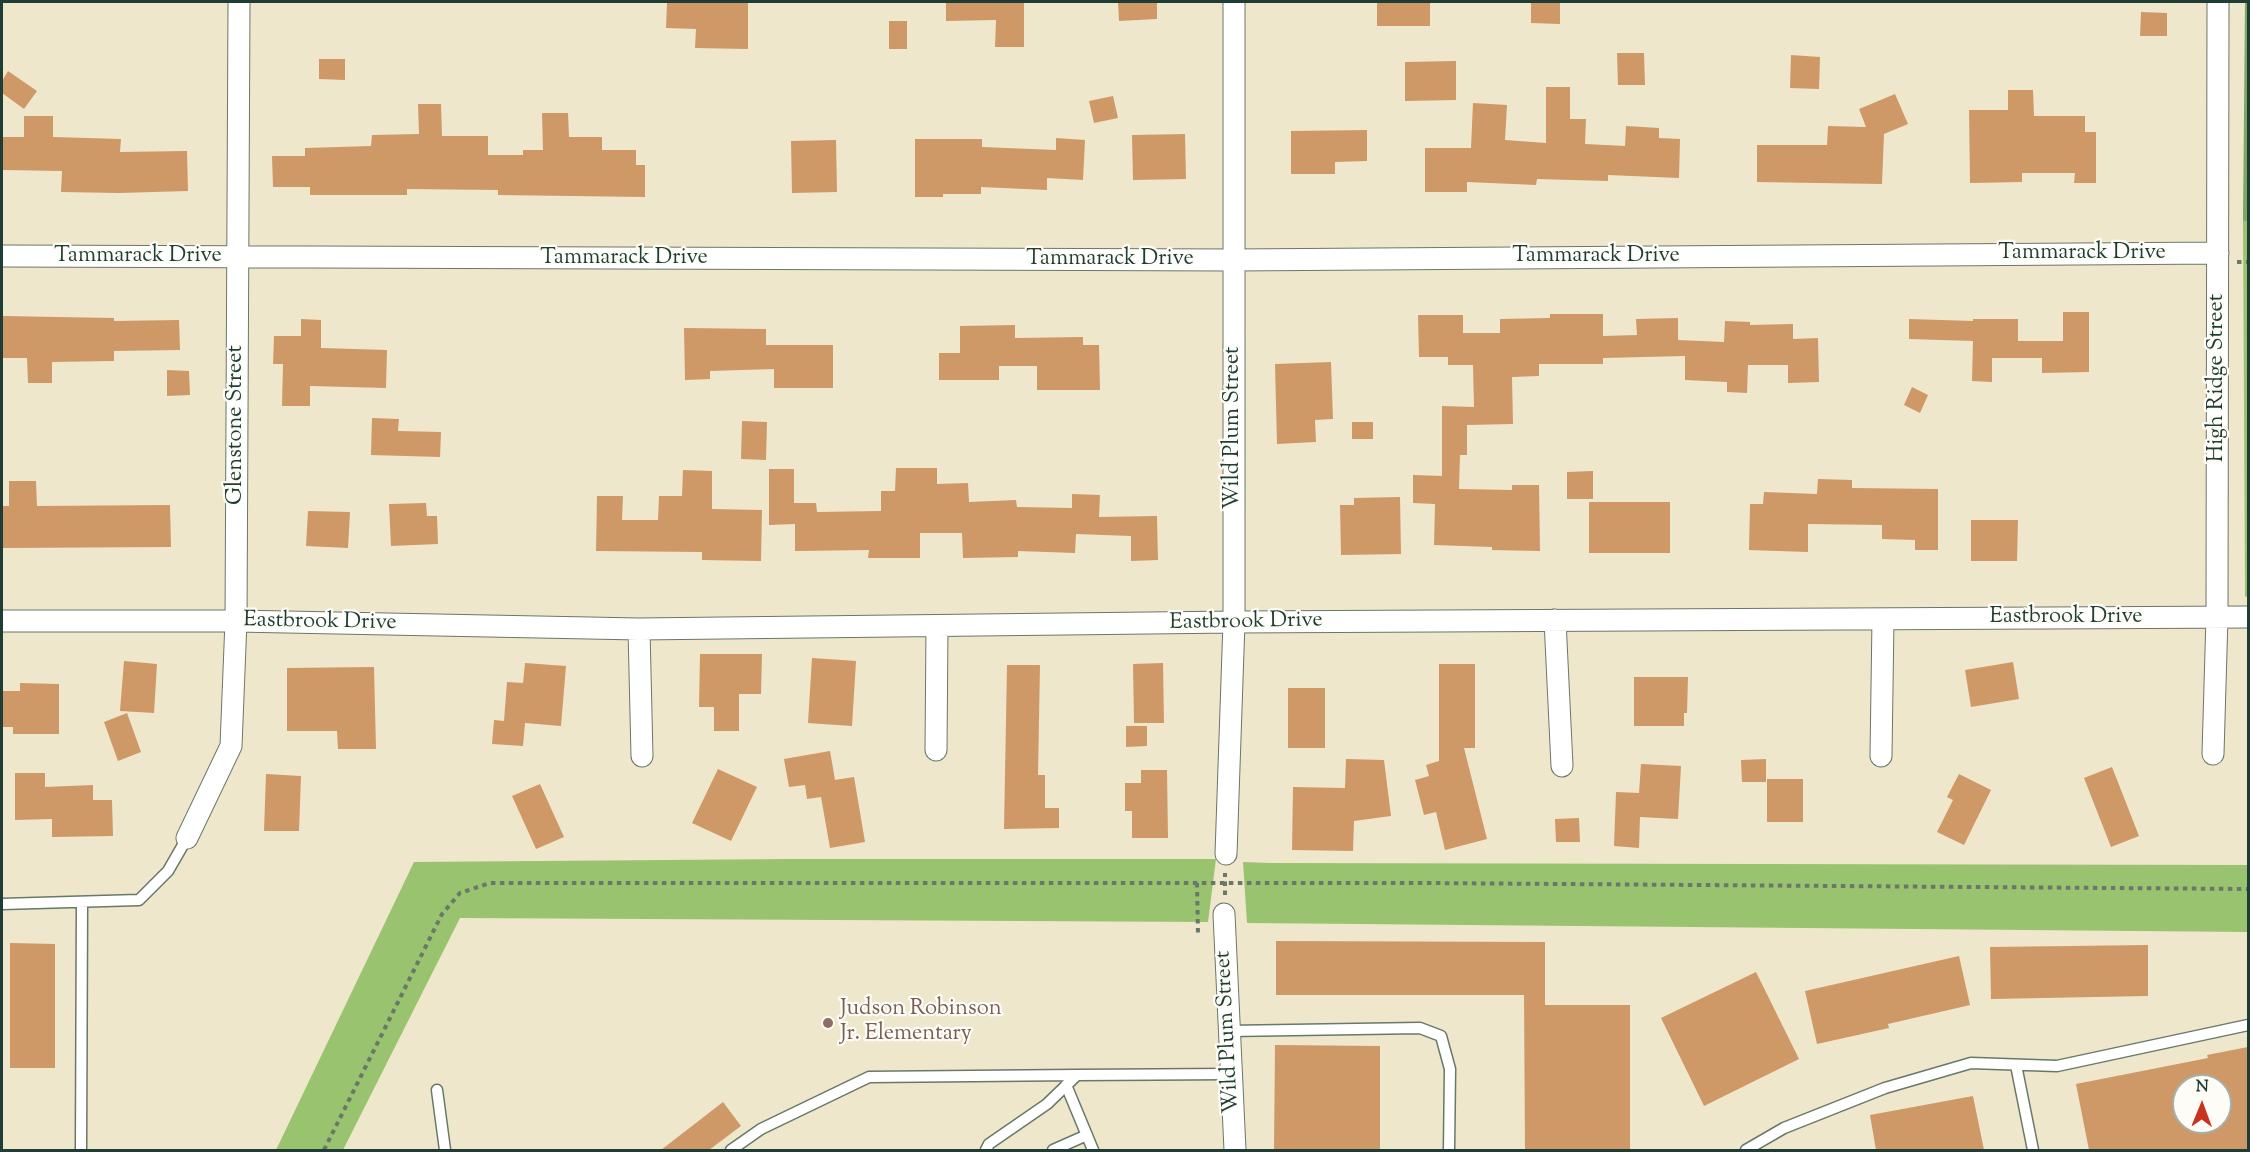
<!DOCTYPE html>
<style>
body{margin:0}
#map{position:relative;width:2250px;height:1152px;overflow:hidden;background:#efe7cb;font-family:"Sorts Mill Goudy",serif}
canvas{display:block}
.frame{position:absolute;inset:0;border:3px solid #1f3d34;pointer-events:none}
.north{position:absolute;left:2172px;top:1074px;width:60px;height:60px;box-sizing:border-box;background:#fdfcf7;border:2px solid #a4b0a9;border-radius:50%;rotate:1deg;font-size:16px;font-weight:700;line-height:24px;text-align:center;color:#1f3d34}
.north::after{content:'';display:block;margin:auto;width:21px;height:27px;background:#c8321e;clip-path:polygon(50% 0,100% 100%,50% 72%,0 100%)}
</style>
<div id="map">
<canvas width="2250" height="1152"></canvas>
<div class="frame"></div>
<div class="north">N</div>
</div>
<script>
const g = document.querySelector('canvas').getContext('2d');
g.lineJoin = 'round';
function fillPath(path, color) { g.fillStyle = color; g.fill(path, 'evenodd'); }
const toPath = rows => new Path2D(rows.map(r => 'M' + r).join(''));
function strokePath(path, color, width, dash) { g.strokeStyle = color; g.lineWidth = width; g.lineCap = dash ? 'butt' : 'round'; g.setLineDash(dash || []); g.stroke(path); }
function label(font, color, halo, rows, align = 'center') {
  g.font = font + ' "Sorts Mill Goudy",serif'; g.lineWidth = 4.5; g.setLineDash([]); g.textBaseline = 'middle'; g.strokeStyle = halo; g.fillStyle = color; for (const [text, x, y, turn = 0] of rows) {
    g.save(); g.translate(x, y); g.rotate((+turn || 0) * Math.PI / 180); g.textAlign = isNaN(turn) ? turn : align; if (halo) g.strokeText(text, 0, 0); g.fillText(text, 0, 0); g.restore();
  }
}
const green = toPath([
 [2248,2,2248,596,2245,597,2243,221],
 [790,859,1216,859,1208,922,460,918,343,1150,276,1150,414,862],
 [1243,862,1270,863,2248,865,2248,932,1247,923]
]);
const forest = toPath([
 [2245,2,2248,2,2248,221,2243,221]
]);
const building = toPath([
 [667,2,748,2,748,49,695,48,696,29,666,28],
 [946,2,1024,2,1024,47,995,47,996,20,946,21],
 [1118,2,1157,2,1157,19,1119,21],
 [1377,2,1430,2,1430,26,1377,26],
 [1531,2,1560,2,1560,24,1531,23],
 [2141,12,2167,13,2167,36,2140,36],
 [889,21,907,21,907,49,889,49],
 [1617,53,1644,53,1645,85,1618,85],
 [1791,55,1820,57,1819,89,1790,88],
 [319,59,345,59,345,80,319,79],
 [1456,61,1456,100,1405,101,1405,62],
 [8,71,37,91,24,109,2,93,2,81],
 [1546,87,1570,87,1570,119,1586,119,1585,144,1625,146,1626,126,1659,128,1659,138,1680,139,1679,178,1608,175,1608,181,1537,179,1536,185,1467,182,1467,192,1425,192,1425,148,1471,148,1473,103,1507,105,1505,140,1546,143],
 [2008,90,2033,90,2034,116,2085,116,2085,132,2096,132,2096,183,2074,183,2075,173,2022,173,2022,182,1970,183,1969,110,2008,110],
 [1895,94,1908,124,1884,134,1882,184,1757,182,1757,145,1827,145,1828,126,1866,127,1859,109],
 [1113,96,1118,118,1094,123,1089,101],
 [418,104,441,104,442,136,488,136,488,155,523,155,523,150,543,150,542,113,568,113,569,137,602,137,602,150,636,150,636,165,645,165,645,197,498,195,498,190,407,189,407,195,310,195,310,187,273,187,272,156,305,156,305,148,371,146,372,135,419,134],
 [24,116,53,116,53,137,121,139,120,152,187,151,188,191,119,193,61,192,62,171,2,170,2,137,24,137],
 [1367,130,1367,161,1335,162,1335,174,1291,174,1291,131],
 [1185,134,1186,179,1133,180,1132,135],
 [1056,138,1085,140,1083,180,1047,178,1047,190,981,187,981,194,943,194,943,197,915,197,915,139,982,139,982,147,1056,150],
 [836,140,837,192,792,193,791,141],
 [2063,312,2089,312,2089,372,2042,373,2042,358,1992,358,1992,382,1972,381,1973,341,1909,339,1909,319,1973,321,1973,319,2018,319,2018,341,2063,341],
 [1550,314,1603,314,1603,336,1637,335,1636,319,1678,318,1678,340,1724,342,1725,321,1750,322,1750,325,1793,324,1793,339,1818,338,1819,382,1788,383,1788,365,1748,365,1747,393,1727,392,1727,382,1685,380,1685,356,1603,358,1603,364,1539,364,1539,376,1512,377,1513,424,1467,425,1467,455,1460,455,1459,489,1512,490,1512,485,1539,485,1540,551,1492,550,1492,547,1434,545,1435,504,1413,503,1413,475,1442,476,1442,406,1474,407,1473,365,1448,365,1448,357,1419,357,1418,315,1463,315,1463,333,1500,333,1500,319,1550,318],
 [2,316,114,318,114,321,179,320,180,350,114,351,114,361,52,362,52,383,28,383,27,358,2,358],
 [301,319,321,320,321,348,387,350,386,388,310,386,310,406,282,406,283,364,273,364,274,336,301,336],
 [1015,325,1015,338,1083,337,1083,345,1099,345,1100,390,1037,390,1037,366,999,366,999,380,939,380,939,353,960,353,960,326],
 [684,328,766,329,766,345,833,345,833,388,774,388,774,369,710,371,710,379,685,380],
 [1331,362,1333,419,1315,420,1316,442,1277,444,1275,364],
 [167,370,189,371,190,395,167,396],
 [1912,387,1928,395,1920,413,1904,405],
 [372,418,399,419,398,431,441,432,440,457,371,455],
 [742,421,767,422,766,460,741,459],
 [1352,422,1373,422,1373,439,1352,439],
 [896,468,937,468,937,484,968,483,969,502,1016,500,1017,507,1072,508,1072,494,1100,495,1099,517,1157,516,1158,560,1131,561,1131,536,1076,534,1075,553,1018,551,1018,557,963,558,962,533,920,533,920,558,868,558,869,550,795,551,795,524,769,525,769,469,794,469,794,503,816,503,817,512,881,511,881,491,895,491],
 [683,470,712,471,712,509,762,510,761,561,702,560,702,552,596,551,597,496,623,496,622,520,658,520,659,496,682,496],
 [1593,471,1593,499,1567,499,1567,472],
 [1818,479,1852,480,1852,488,1938,489,1938,550,1915,550,1915,540,1882,539,1882,525,1808,524,1808,552,1749,550,1750,504,1763,504,1764,492,1817,494],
 [9,481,36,481,37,506,170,505,171,547,2,548,2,506,9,506],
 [1400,497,1401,554,1341,555,1340,505,1354,505,1354,498],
 [1589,502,1670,502,1670,553,1589,553],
 [426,503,427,516,437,516,438,544,391,546,389,504],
 [308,511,350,512,348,548,306,546],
 [1971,520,2018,520,2017,561,1971,561],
 [700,654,762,654,761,694,739,694,739,731,714,731,714,707,699,707],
 [812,658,856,661,852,726,808,723],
 [124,661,157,664,154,713,120,711],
 [2013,662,2019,699,1971,707,1965,670],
 [525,663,566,666,561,726,525,723,523,746,492,744,494,720,504,721,507,682,523,683],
 [1163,663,1164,723,1134,723,1133,664],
 [1439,664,1475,664,1475,748,1464,748,1487,839,1445,850,1436,812,1424,815,1415,780,1429,776,1426,765,1439,761],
 [1007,665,1040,665,1038,775,1045,775,1045,808,1059,808,1059,828,1004,829],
 [374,667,376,749,338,749,337,731,287,731,287,668],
 [1634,677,1688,677,1687,713,1684,713,1684,726,1634,726],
 [20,683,59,684,59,734,13,734,13,727,2,727,2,691,20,691],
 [1288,688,1325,688,1325,748,1288,748],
 [127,713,141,752,118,761,104,722],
 [1126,726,1147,726,1147,746,1126,747],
 [830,751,835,780,854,777,865,842,830,848,821,797,807,799,805,785,789,787,784,759],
 [1346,759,1384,760,1391,816,1354,821,1353,851,1292,850,1293,787,1345,788],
 [1766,759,1766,782,1742,782,1741,760],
 [1641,764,1681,766,1678,819,1640,817,1639,848,1614,846,1616,792,1639,793],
 [2112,767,2139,836,2111,847,2084,778],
 [718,769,757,787,731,841,692,823],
 [1141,770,1167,770,1168,838,1132,838,1132,811,1125,811,1125,783,1141,783],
 [15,773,45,773,45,787,93,785,93,800,112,800,113,836,52,837,52,819,15,820],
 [266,774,301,776,299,831,264,831],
 [1959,774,1991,790,1964,845,1937,832,1953,800,1947,797],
 [1767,779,1803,779,1803,822,1767,822],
 [540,784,564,837,536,849,512,796],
 [1579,818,1580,842,1556,842,1555,819],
 [1276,941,1545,942,1545,1005,1630,1005,1630,1150,1525,1150,1524,995,1276,995],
 [10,943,55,944,55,1068,10,1068],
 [2148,945,2148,996,1991,999,1990,947],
 [1959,956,1970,1005,1888,1024,1889,1028,1817,1044,1805,991],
 [1756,972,1799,1059,1704,1106,1661,1018],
 [1275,1045,1380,1046,1380,1150,1274,1150],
 [2248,1047,2248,1150,2089,1150,2076,1084,2208,1058,2207,1055],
 [2184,1086,2220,1086,2220,1122,2184,1122],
 [1973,1096,1984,1150,1876,1150,1870,1115],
 [723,1102,741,1126,709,1150,661,1150]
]);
const path = toPath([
 [2237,262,2248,262],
 [1197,883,1198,934],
 [1225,895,1225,873],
 [324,1150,442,914,460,893,490,883,1424,883,2248,889]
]);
const lane = toPath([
 [2,904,139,900,168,871,187,838],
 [1229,1031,1420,1028,1441,1036,1450,1069,1449,1150],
 [2016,1065,2033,1150],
 [1066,1085,1093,1150],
 [437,1090,445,1150],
 [81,1150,82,903],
 [731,1150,761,1129,869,1077,1077,1075],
 [986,1150,989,1144,1047,1104,1077,1075,1231,1074],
 [1053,1150,1087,1135],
 [1746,1150,1784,1128,1885,1088,1971,1063,2057,1066,2248,1025]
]);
const street = toPath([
 [2,256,1234,260,2218,253],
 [1555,620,1562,766],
 [2,621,236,621,639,629,1234,622,2248,617],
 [639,629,642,756],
 [936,750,937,627],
 [2213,754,2217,617,2218,2],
 [1881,756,1883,619],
 [187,838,231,746,236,621,239,2],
 [1226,854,1234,622,1234,2],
 [1224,914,1235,1150]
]);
const markers = [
 [828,1023,6,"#8d6e63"]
];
const streetNames = [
 ["Tammarack Drive",2082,254],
 ["Tammarack Drive",138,257],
 ["Tammarack Drive",1596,257],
 ["Tammarack Drive",624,259],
 ["Tammarack Drive",1110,260],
 ["High Ridge Street",2218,378,-90],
 ["Glenstone Street",237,425,-90],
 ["Wild Plum Street",1234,428,-90],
 ["Eastbrook Drive",2066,618],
 ["Eastbrook Drive",320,623,1],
 ["Eastbrook Drive",1246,623,-1],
 ["Wild Plum Street",1229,1032,-93]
];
const educationNames = [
 ["Judson Robinson",840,1010],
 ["Jr. Elementary",840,1035]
];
fillPath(green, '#99c36f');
fillPath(forest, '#7aa962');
fillPath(building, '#cf9867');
strokePath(lane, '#687869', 13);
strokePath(street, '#687869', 23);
strokePath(path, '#687869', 4, [4.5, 4.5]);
strokePath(lane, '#fff', 10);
strokePath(street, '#fff', 21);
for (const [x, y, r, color] of markers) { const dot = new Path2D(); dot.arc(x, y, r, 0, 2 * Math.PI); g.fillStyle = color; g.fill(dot); strokePath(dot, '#fdfcf7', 2); }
label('22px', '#1f3d34', '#fdfcf7', streetNames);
label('22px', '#785e54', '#fdfcf7', educationNames, 'left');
</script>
